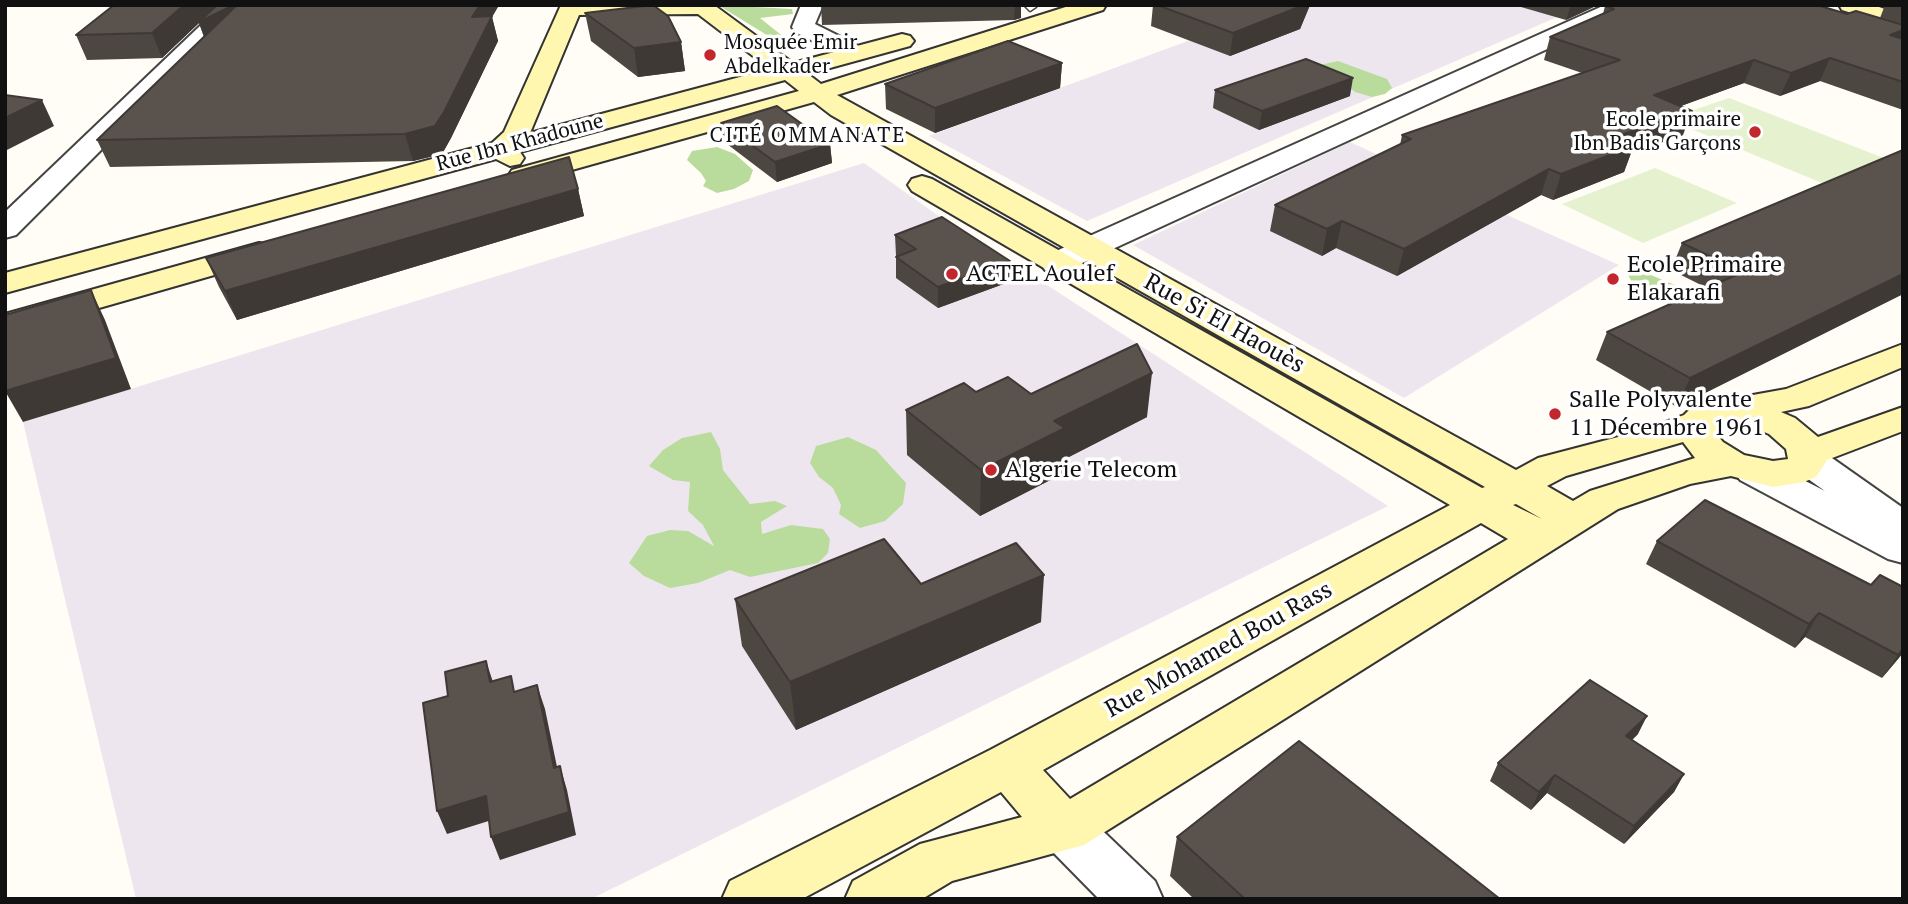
<!DOCTYPE html>
<meta charset="utf-8">
<style>
body{margin:0}
#map{position:relative;width:1908px;height:904px;overflow:hidden;background:#fffdf5;font-family:"PT Serif",serif}
canvas{display:block}
.frame{position:absolute;inset:0;border:7px solid #111;pointer-events:none}
</style>
<div id="map">
<canvas width="1908" height="904"></canvas>
<div class="frame"></div>
</div>
<script>
const g = document.querySelector('canvas').getContext('2d');
g.lineJoin = 'round';
function fillPath(path, color) { g.fillStyle = color; g.fill(path, 'evenodd'); }
const toPath = rows => new Path2D(rows.map(r => 'M' + r).join(''));
function strokePath(path, color, width, dash) { g.strokeStyle = color; g.lineWidth = width; g.lineCap = dash ? 'butt' : 'round'; g.setLineDash(dash || []); g.stroke(path); }
function label(font, color, halo, rows, align = 'center') {
  g.font = font + ' "PT Serif",serif'; g.lineWidth = 7; g.setLineDash([]); g.textBaseline = 'middle'; g.strokeStyle = halo; g.fillStyle = color; for (const [text, x, y, turn = 0] of rows) {
    g.save(); g.translate(x, y); g.rotate((+turn || 0) * Math.PI / 180); g.textAlign = isNaN(turn) ? turn : align; if (halo) g.strokeText(text, 0, 0); g.fillText(text, 0, 0); g.restore();
  }
}
const industrial = toPath([
 [1286,5,1514,5,1540,12,1585,5,1087,221,929,136],
 [1350,142,1516,219,1619,265,1404,398,1133,245],
 [864,163,950,224,1009,282,1030,274,1388,506,591,899,136,899,23,422]
]);
const forest = toPath([
 [718,5,792,9,793,14,760,18,790,42,783,45],
 [1338,61,1387,79,1392,88,1385,94,1372,97,1355,92,1320,65],
 [717,147,735,154,753,170,749,181,734,189,717,193,703,186,706,181,701,173,687,160,692,151],
 [1641,271,1687,290,1693,298,1681,308,1666,303,1632,282,1628,275],
 [711,432,720,449,723,470,750,504,775,501,787,506,761,522,762,534,791,525,823,529,830,539,828,553,818,563,750,577,730,570,698,583,670,588,644,576,629,563,647,536,670,530,688,531,714,546,703,525,688,511,690,482,673,480,649,466,663,450,682,438],
 [848,437,876,450,906,483,903,504,885,521,860,528,839,514,841,505,833,488,819,477,810,463,816,446]
]);
const pitch = toPath([
 [1729,98,1889,160,1827,185,1667,119],
 [1655,168,1737,203,1643,243,1562,204]
]);
const lane = toPath([
 [1024,5,1036,5,1036,7,1030,11,1024,5]
]);
const street = toPath([
 [222,5,246,5,16,235,5,238,5,212,222,5],
 [801,5,823,5,815,24,863,48,867,53,863,58,847,58,795,32,792,27,801,5],
 [1605,5,1635,5,1632,10,1067,270,1056,272,1045,270,1040,263,1045,256,1605,5],
 [1808,448,1822,451,1903,508,1903,563,1888,559,1740,480,1734,471,1740,462,1754,458,1768,462,1825,491,1794,469,1789,460,1794,451,1808,448],
 [1065,806,1084,813,1155,881,1163,899,1099,899,1046,845,1039,829,1046,813,1065,806]
]);
const secondary = toPath([
 [561,5,714,5,793,63,902,34,910,36,914,41,910,46,808,74,821,84,1072,5,1106,5,1103,10,837,95,1516,470,1538,458,1641,431,1684,415,1691,408,1703,404,1786,389,1903,344,1903,367,1809,406,1781,412,1795,418,1818,437,1903,407,1903,431,1827,460,1816,477,1804,482,1773,487,1731,476,1690,484,1618,509,1084,845,952,881,922,899,845,899,853,881,920,844,1022,817,1001,792,802,899,722,899,730,881,990,750,1450,505,912,191,908,185,912,179,922,176,932,179,1482,488,1485,487,831,115,814,102,522,184,512,182,508,176,512,170,799,91,785,80,520,152,524,158,520,164,510,166,496,159,5,293,5,273,492,143,504,132,561,5],
 [698,14,770,69,530,133,579,15,698,14],
 [1717,424,1744,424,1769,434,1786,449,1788,459,1773,461,1744,455,1723,442,1717,435,1717,424],
 [1683,442,1695,458,1590,491,1573,501,1547,486,1566,476,1683,442],
 [1516,504,1542,519,1513,505,1516,504],
 [1481,523,1508,539,1070,799,1043,770,1481,523],
 [1839,5,1873,5,1903,15,1903,29,1842,10,1839,5],
 [259,243,270,245,275,252,270,259,5,335,5,314,259,243]
]);
const wall = toPath([
 [114,5,499,5,492,17,498,41,451,138,442,154,413,161,110,167,97,140,204,37,199,23,162,58,87,60,76,35],
 [821,5,1021,5,1021,18,1014,20,822,25],
 [1153,5,1310,5,1300,29,1230,56,1151,26],
 [1514,5,1598,5,1566,20],
 [1885,5,1903,5,1903,110,1820,81,1780,96,1744,83,1681,106,1683,135,1631,153,1624,172,1553,200,1541,195,1397,276,1336,248,1322,256,1270,231,1275,205,1400,145,1402,135,1582,73,1544,60,1550,37,1603,14,1605,6,1847,14,1880,18],
 [585,13,681,42,685,71,638,77,591,41],
 [1062,63,1060,88,935,133,886,109,885,84],
 [1215,90,1350,96,1259,130,1213,108],
 [721,123,830,144,832,163,777,182,723,141],
 [1903,150,1903,294,1677,407,1596,360,1607,332,1707,288,1671,270,1682,243],
 [578,189,584,216,237,320,219,287,206,258],
 [895,235,1009,282,938,308,896,278,896,257,898,257,896,256],
 [976,392,1031,394,1147,417,1063,460,1062,474,980,516,907,455,906,410],
 [1657,541,1871,585,1903,587,1903,653,1882,678,1805,637,1795,648,1646,564],
 [921,584,1041,622,796,730,742,646,735,599],
 [1638,734,1632,740,1684,774,1674,792,1624,844,1547,793,1531,810,1490,781,1498,763],
 [1177,837,1500,899,1194,899,1170,876]
]);
const shadedWall = toPath([
 [184,5,242,5,208,47,199,23,162,58,152,33],
 [480,5,499,5,492,17,498,41,451,138,442,154,413,161,405,134],
 [1015,5,1021,5,1021,18,1014,20],
 [1304,5,1310,5,1300,29,1230,56,1233,33],
 [1571,5,1598,5,1566,20],
 [1903,30,1903,43,1890,35],
 [681,42,685,71,638,77,634,48],
 [1830,58,1820,81,1780,96,1791,73],
 [1754,60,1744,83,1645,119,1654,95],
 [1062,63,1060,88,935,133,935,108],
 [1353,78,1350,96,1259,130,1262,111],
 [42,100,54,126,5,151,5,118],
 [1692,111,1683,135,1631,153,1624,172,1553,200,1561,174,1612,138],
 [830,144,832,163,777,182,775,162],
 [1549,169,1541,195,1397,276,1404,249],
 [578,189,584,216,237,320,225,291],
 [1342,221,1336,248,1322,256,1327,229],
 [1010,261,1009,282,938,308,938,287],
 [1903,274,1903,294,1677,407,1690,378],
 [91,290,105,320,131,389,23,422,5,391],
 [1152,373,1147,417,1063,460,1062,474,980,516,981,470,1054,421],
 [1044,575,1041,622,796,730,790,682],
 [1819,613,1805,637,1795,648,1809,624],
 [1903,649,1903,653,1882,678,1898,655],
 [486,661,494,685,490,682],
 [537,685,545,709,562,791,554,768],
 [1647,716,1638,734,1617,754,1626,736],
 [560,766,567,790,576,835,500,860,491,837],
 [1684,774,1674,792,1624,844,1634,826],
 [1555,775,1547,793,1531,810,1539,792],
 [486,796,495,819,447,834,437,811]
]);
const building = toPath([
 [114,5,184,5,152,33,76,35,114,5],
 [217,5,234,5,199,22,217,5],
 [237,5,480,5,472,17,492,16,444,112,435,126,405,134,97,140,237,5],
 [653,5,668,16,681,42,634,48,585,13,653,5],
 [1157,5,1304,5,1233,33,1157,5],
 [1608,5,1817,5,1847,14,1856,11,1903,25,1903,30,1890,35,1903,39,1903,82,1830,58,1791,73,1754,60,1654,95,1692,111,1612,138,1633,146,1561,174,1549,169,1404,249,1342,221,1327,229,1275,205,1411,139,1402,135,1620,60,1550,37,1614,9,1605,6,1608,5],
 [1008,41,1062,63,935,108,885,84,1008,41],
 [1306,59,1353,78,1262,111,1215,90,1306,59],
 [5,95,42,100,5,118,5,95],
 [777,106,830,144,775,162,721,123,777,106],
 [1903,150,1903,274,1690,378,1607,332,1743,272,1682,243,1903,150],
 [569,157,578,189,225,291,206,258,569,157],
 [942,217,1010,261,938,287,896,257,916,249,895,235,942,217],
 [91,290,116,358,5,391,5,315,91,290],
 [1137,344,1152,373,1054,421,1065,428,981,470,906,410,964,383,976,392,1008,377,1031,394,1137,344],
 [1705,500,1871,585,1880,575,1903,587,1903,649,1898,655,1819,613,1809,624,1657,541,1705,500],
 [884,539,921,584,1016,543,1044,575,790,682,735,599,884,539],
 [486,661,490,682,511,676,514,692,537,685,554,768,560,766,569,812,491,837,486,796,437,811,423,703,448,696,445,672,486,661],
 [1590,680,1647,716,1626,736,1684,774,1634,826,1555,775,1539,792,1498,763,1590,680],
 [1299,741,1500,899,1245,899,1177,837,1299,741]
]);
const markers = [
 [710,55,7,"#c4262e"],
 [1755,132,7,"#c4262e"],
 [952,274,7,"#c4262e"],
 [1613,279,7,"#c4262e"],
 [1555,414,7,"#c4262e"],
 [991,470,7,"#c4262e"]
];
const farPoinames = [
 ["Mosquée Emir",724,43],
 ["Abdelkader",724,67],
 ["Ecole primaire",1741,120,"right"],
 ["Ibn Badis Garçons",1741,144,"right"]
];
const farNeighbourhoodnames = [
 ["CITÉ OMMANATE",808,136]
];
const farStreetnames = [
 ["Rue Ibn Khadoune",520,143,-15]
];
const poiNames = [
 ["Ecole Primaire",1627,265],
 ["Elakarafi",1627,293],
 ["ACTEL Aoulef",966,274],
 ["Salle Polyvalente",1569,400],
 ["11 Décembre 1961",1569,428],
 ["Algerie Telecom",1005,470]
];
const streetNames = [
 ["Rue Si El Haouès",1224,324,29],
 ["Rue Mohamed Bou Rass",1219,650,-29]
];
fillPath(industrial, '#eee6ef');
fillPath(forest, '#b9dc9c');
fillPath(pitch, '#e6f2cf');
strokePath(lane, '#444', 3);
strokePath(street, '#444', 4);
strokePath(secondary, '#333', 4);
fillPath(lane, '#fff');
fillPath(street, '#fff');
fillPath(secondary, '#fff6b0');
fillPath(wall, '#4d4742');
fillPath(shadedWall, '#3f3936');
fillPath(building, '#5a524d');
strokePath(building, '#3f3936', 2);
for (const [x, y, r, color] of markers) { const dot = new Path2D(); dot.arc(x, y, r, 0, 2 * Math.PI); g.fillStyle = color; g.fill(dot); strokePath(dot, '#fff', 2.5); }
label('21px', '#111', '#fff', farPoinames, 'left');
g.letterSpacing = '2px';
label('21px', '#111', '#fff', farNeighbourhoodnames);
g.letterSpacing = '0px';
label('21px', '#111', '#fff', farStreetnames);
label('24px', '#111', '#fff', poiNames, 'left');
label('24px', '#111', '#fff', streetNames);
</script>
